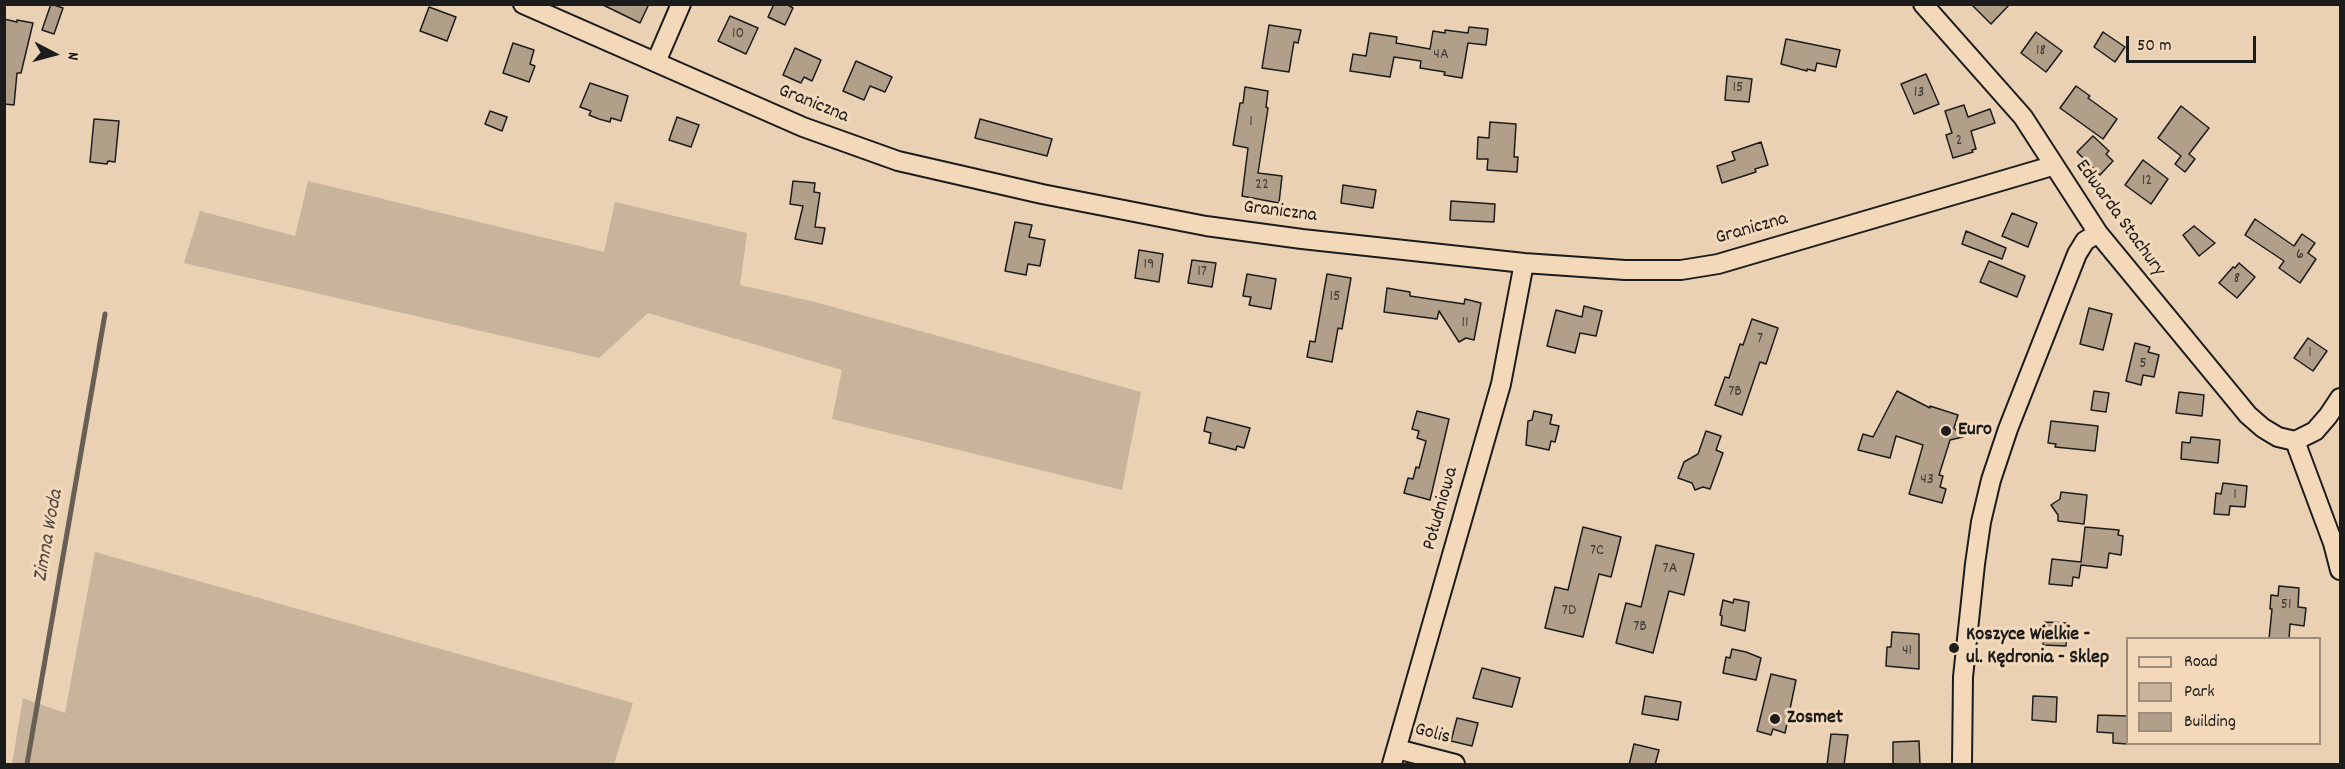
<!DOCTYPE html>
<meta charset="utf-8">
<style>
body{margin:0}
#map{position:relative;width:2345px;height:769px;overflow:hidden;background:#ead1b4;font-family:Dekko,sans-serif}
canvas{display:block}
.frame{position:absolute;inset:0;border:6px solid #1c1c1c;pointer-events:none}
.legend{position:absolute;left:2126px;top:637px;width:195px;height:108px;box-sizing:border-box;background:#f3d9ba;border:2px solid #9d8d7b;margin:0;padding:8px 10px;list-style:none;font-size:18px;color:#1c1c1c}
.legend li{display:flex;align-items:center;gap:12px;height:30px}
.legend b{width:30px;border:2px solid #9d8d7b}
.north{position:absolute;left:24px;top:24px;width:60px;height:60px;-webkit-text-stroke:4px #f3d9ba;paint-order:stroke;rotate:96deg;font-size:16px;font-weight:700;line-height:24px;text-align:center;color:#1c1c1c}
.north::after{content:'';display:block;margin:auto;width:21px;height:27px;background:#1c1c1c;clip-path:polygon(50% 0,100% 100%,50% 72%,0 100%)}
.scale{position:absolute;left:2126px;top:36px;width:130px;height:27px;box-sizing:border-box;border:3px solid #1c1c1c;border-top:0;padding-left:8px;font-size:18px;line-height:21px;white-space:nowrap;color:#1c1c1c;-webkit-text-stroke:4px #f3d9ba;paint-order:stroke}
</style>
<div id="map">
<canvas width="2345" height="769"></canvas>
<div class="frame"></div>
<ul class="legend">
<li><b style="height:8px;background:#f3d9ba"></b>Road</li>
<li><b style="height:16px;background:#c8b39b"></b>Park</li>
<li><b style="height:16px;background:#b19f89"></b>Building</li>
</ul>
<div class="north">N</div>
<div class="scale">50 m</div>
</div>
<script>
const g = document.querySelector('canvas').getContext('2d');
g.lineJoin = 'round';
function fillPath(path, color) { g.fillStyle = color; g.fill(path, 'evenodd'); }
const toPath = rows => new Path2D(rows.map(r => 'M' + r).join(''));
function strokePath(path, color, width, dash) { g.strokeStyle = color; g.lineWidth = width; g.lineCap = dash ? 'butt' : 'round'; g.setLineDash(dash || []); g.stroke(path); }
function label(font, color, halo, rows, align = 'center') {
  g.font = font + ' Dekko,sans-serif'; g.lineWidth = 6; g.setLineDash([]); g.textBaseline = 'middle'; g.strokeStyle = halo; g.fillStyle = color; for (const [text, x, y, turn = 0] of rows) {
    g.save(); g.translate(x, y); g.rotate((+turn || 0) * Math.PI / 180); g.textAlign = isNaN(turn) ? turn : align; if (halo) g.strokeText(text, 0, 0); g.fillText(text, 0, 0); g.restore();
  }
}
const green = toPath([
 [308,181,604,252,615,202,747,233,740,285,815,302,1141,392,1122,490,832,419,842,370,648,313,599,358,184,263,200,211,295,236],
 [95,552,633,703,614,764,12,764,23,698,65,713]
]);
const stream = toPath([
 [27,764,105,314]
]);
const building = toPath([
 [51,4,63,8,54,34,42,30,51,4],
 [601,4,649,4,640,23,601,4],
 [774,4,786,4,793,8,785,25,768,17,774,4],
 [1971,4,2010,4,1991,24,1971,4],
 [429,7,456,17,447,41,420,31,429,7],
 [730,16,758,28,746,54,718,41,730,16],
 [4,19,17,22,17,20,33,23,21,73,17,73,14,105,4,104,4,19],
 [1269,25,1301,30,1298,43,1294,42,1289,72,1262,68,1269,25],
 [1469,27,1488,29,1486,45,1468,43,1462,78,1444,75,1445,72,1420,68,1421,61,1394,57,1390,77,1350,71,1353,54,1366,56,1370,33,1397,37,1396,43,1430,49,1433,31,1445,33,1445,30,1468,33,1469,27],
 [2036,32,2062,51,2046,72,2021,53,2036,32],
 [2103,32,2125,47,2115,62,2094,47,2103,32],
 [1786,39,1840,50,1836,67,1817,63,1815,71,1807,69,1807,71,1781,64,1786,39],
 [513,43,534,50,530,64,535,66,529,82,503,73,513,43],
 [795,48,821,60,812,81,804,77,801,83,783,75,795,48],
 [856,61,892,77,885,92,870,86,864,100,843,91,856,61],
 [1926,74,1939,104,1914,114,1901,84,1926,74],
 [1727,76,1752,79,1749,102,1725,100,1727,76],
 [590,83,628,96,621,121,611,118,610,122,599,119,589,115,591,111,580,107,590,83],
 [2076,86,2090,96,2088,98,2117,119,2103,139,2060,108,2076,86],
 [1245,87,1268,91,1266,107,1268,108,1258,173,1282,176,1279,203,1242,196,1248,148,1233,145,1240,103,1243,103,1245,87],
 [1964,105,1968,117,1990,109,1995,123,1971,131,1976,149,1972,150,1973,152,1953,158,1946,135,1952,133,1945,111,1964,105],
 [2181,106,2209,128,2189,154,2195,159,2185,172,2175,164,2181,156,2158,138,2181,106],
 [490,111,507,117,502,131,485,124,490,111],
 [677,117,699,125,691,147,669,140,677,117],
 [94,119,119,121,115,162,108,161,107,164,90,162,94,119],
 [980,119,1052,139,1047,156,975,138,980,119],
 [1490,122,1516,124,1514,157,1518,157,1517,172,1487,170,1488,159,1477,159,1478,137,1489,138,1490,122],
 [2093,136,2109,151,2106,154,2113,161,2100,175,2077,152,2093,136],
 [1761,142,1768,165,1755,169,1756,172,1722,183,1717,166,1735,160,1732,152,1761,142],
 [2143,160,2168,179,2151,204,2125,185,2143,160],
 [793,181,815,183,814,192,820,193,815,227,825,228,822,244,795,239,803,206,790,204,793,181],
 [1343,185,1376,190,1373,208,1341,203,1343,185],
 [1451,201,1495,204,1494,222,1450,220,1451,201],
 [2012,213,2037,223,2028,247,2002,236,2012,213],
 [2255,219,2294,246,2302,234,2315,243,2308,253,2316,259,2300,283,2279,268,2284,261,2245,235,2255,219],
 [1015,222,1032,225,1029,237,1045,240,1040,266,1028,264,1026,275,1005,271,1015,222],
 [2194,226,2215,243,2199,256,2183,235,2194,226],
 [1966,231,2006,248,2002,259,1962,244,1966,231],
 [1139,250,1163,254,1159,282,1135,278,1139,250],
 [1192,260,1216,263,1212,287,1188,283,1192,260],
 [1989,261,2025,276,2017,297,1980,282,1989,261],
 [2239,263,2255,277,2237,298,2219,283,2233,267,2235,268,2239,263],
 [1247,274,1276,279,1271,309,1249,305,1251,297,1243,296,1247,274],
 [1327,274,1351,278,1342,329,1338,328,1332,362,1307,357,1310,341,1315,342,1327,274],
 [1387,288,1410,292,1410,296,1464,304,1465,299,1481,303,1474,340,1466,338,1459,342,1439,311,1437,319,1384,312,1387,288],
 [1584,306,1602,311,1596,336,1580,333,1575,353,1547,346,1556,310,1582,317,1584,306],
 [2089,308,2112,314,2103,350,2080,344,2089,308],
 [1752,319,1778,328,1766,364,1760,362,1742,415,1715,405,1725,377,1729,378,1740,344,1743,345,1752,319],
 [2308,338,2327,351,2313,371,2294,358,2308,338],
 [2135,343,2150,347,2148,352,2159,355,2154,377,2143,375,2141,385,2126,381,2135,343],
 [1897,391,1930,408,1930,406,1958,415,1954,428,1963,437,1950,440,1939,475,1943,476,1940,487,1946,489,1942,503,1909,494,1923,445,1896,436,1890,458,1858,450,1863,434,1873,437,1897,391],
 [2094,391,2109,393,2106,412,2091,410,2094,391],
 [2179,392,2204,395,2202,416,2176,413,2179,392],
 [1417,411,1449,419,1430,500,1404,493,1408,478,1413,479,1416,467,1419,468,1426,441,1417,438,1419,431,1412,429,1417,411],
 [1534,411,1552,415,1550,424,1559,426,1555,442,1551,441,1549,450,1526,445,1528,421,1532,420,1534,411],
 [1207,417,1250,428,1244,448,1237,446,1236,450,1209,443,1211,433,1204,431,1207,417],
 [2051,421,2098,426,2095,451,2055,447,2056,444,2048,443,2051,421],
 [1706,431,1721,436,1716,450,1723,453,1710,489,1703,487,1695,490,1692,483,1678,478,1684,462,1698,454,1706,431],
 [2191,437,2220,440,2218,463,2181,459,2182,442,2190,443,2191,437],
 [2223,483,2247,486,2245,507,2230,506,2229,515,2214,514,2216,493,2221,494,2223,483],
 [2061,492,2087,495,2084,524,2058,521,2058,515,2051,505,2060,499,2061,492],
 [1583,527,1621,537,1611,577,1599,574,1583,637,1545,628,1555,587,1568,590,1583,527],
 [2085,527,2119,530,2118,535,2123,536,2121,555,2109,553,2107,568,2081,565,2079,578,2073,577,2072,586,2049,584,2052,559,2081,562,2085,527],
 [1656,545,1694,554,1684,595,1669,591,1653,653,1616,643,1626,603,1641,607,1656,545],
 [2279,586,2299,588,2298,607,2306,608,2304,626,2290,624,2289,639,2269,639,2272,609,2270,609,2271,595,2278,596,2279,586],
 [1734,599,1749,602,1745,631,1721,625,1722,616,1720,615,1723,600,1733,603,1734,599],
 [2045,622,2067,623,2066,646,2043,645,2045,622],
 [1892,632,1919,634,1919,669,1886,666,1887,647,1891,647,1892,632],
 [1732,649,1746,652,1761,658,1756,680,1723,673,1726,657,1730,658,1732,649],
 [1482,668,1520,678,1512,707,1473,698,1482,668],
 [1771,674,1796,680,1785,733,1773,729,1771,735,1757,731,1771,674],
 [1645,696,1681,702,1678,720,1642,714,1645,696],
 [2033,696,2057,697,2056,722,2032,720,2033,696],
 [2098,715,2127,716,2127,744,2113,743,2113,733,2097,732,2098,715],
 [1457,718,1478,723,1472,746,1451,741,1457,718],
 [1831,734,1848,735,1844,765,1827,765,1831,734],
 [1919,741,1920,765,1893,765,1893,742,1919,741],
 [1634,744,1659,750,1655,765,1629,765,1634,744]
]);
const minor = toPath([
 [523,4,803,127,898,161,1042,194,1206,226,1302,239,1524,263,1625,270,1681,270,1718,264,2052,166],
 [1923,4,2023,117,2098,233,2248,415,2263,428,2278,437,2295,441],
 [656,62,681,4],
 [2295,441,2333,543,2340,545],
 [2295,441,2315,431,2328,416,2340,398],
 [2333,543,2340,570],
 [1397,749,1455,764],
 [1392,764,1501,384,1524,263],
 [1962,764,1963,677,1975,564,1981,522,1991,480,2008,429,2077,254,2085,241,2098,233]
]);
const markers = [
 [1946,431,6,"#1c1c1c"],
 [1954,648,6,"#1c1c1c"],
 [1775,719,6,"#1c1c1c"]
];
const numberNames = [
 ["10",738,35],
 ["18",2041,52],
 ["4A",1441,56],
 ["15",1738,89],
 ["13",1919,94],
 ["1",1251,123],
 ["2",1959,142],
 ["12",2147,182],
 ["22",1262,186],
 ["6",2300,256],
 ["19",1149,266],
 ["17",1202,273],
 ["8",2237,280],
 ["15",1335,298],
 ["11",1465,324],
 ["7",1760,340],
 ["1",2310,354],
 ["5",2143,365],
 ["7B",1735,393],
 ["43",1927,481],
 ["1",2235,496],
 ["7C",1597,552],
 ["7A",1670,570],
 ["51",2286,606],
 ["7D",1569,612],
 ["7B",1640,628],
 ["41",1907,652]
];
const streetNames = [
 ["Graniczna",813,105,22],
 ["Graniczna",1280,213,7],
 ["Edwarda Stachury",2119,219,54],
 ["Graniczna",1752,230,-16],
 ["Południowa",1442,509,-74],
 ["Golis",1432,735,15]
];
const poiNames = [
 ["Euro",1958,431],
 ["Koszyce Wielkie -",1966,636],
 ["ul. Kędronia - Sklep",1966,659],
 ["Zosmet",1787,719]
];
const waterNames = [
 ["Zimna Woda",50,536,-80]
];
fillPath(green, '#c8b39b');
strokePath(stream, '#685f54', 5);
fillPath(building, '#b19f89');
strokePath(building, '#1c1c1c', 1.5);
strokePath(minor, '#1c1c1c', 22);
strokePath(minor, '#f3d9ba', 18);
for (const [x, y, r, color] of markers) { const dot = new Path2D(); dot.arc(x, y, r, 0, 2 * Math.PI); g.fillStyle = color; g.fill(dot); strokePath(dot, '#f3d9ba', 2); }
label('16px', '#413d37', null, numberNames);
label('20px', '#1c1c1c', '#f3d9ba', streetNames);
label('bold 20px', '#1c1c1c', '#f3d9ba', poiNames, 'left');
label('italic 21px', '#4f4842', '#f3d9ba', waterNames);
</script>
